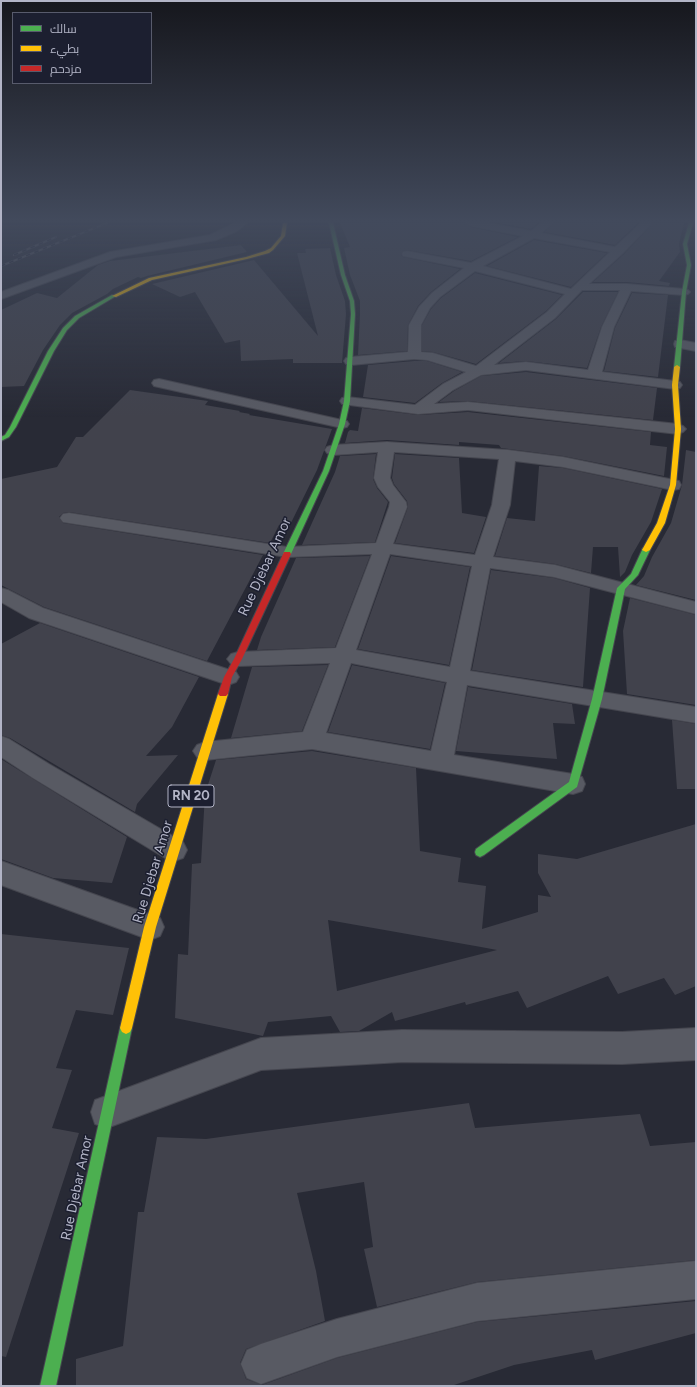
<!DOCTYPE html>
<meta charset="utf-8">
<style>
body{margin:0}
#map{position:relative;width:697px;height:1387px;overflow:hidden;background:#282a35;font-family:Figtree,Cairo,sans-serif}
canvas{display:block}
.frame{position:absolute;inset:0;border:2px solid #b2b4c6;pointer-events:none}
.legend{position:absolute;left:12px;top:12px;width:140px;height:72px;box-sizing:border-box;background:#1c1f30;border:1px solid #585b6c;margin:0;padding:5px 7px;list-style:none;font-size:12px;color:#b2b4c6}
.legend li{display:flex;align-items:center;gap:8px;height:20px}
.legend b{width:20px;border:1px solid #585b6c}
</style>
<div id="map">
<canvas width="697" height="1387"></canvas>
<div class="frame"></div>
<ul class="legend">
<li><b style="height:5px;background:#4caf50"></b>سالك</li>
<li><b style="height:5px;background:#ffc107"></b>بطيء</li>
<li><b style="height:5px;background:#c62828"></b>مزدحم</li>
</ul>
</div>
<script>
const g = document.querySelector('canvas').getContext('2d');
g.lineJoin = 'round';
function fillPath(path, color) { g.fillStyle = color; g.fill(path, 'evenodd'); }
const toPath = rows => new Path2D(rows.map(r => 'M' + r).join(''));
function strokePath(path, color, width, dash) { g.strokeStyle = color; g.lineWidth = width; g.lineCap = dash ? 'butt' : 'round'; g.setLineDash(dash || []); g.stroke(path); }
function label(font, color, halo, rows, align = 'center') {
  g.font = font + ' Figtree,sans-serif'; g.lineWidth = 3; g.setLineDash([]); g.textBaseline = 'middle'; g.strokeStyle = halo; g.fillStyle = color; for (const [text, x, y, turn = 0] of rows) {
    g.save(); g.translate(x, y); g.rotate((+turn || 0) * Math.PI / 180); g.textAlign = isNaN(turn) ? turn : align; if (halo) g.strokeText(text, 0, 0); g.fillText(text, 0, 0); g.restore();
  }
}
const building = toPath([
 [340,223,465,223,471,227,518,237,471,261,407,250,403,251,401,255,403,257,460,269,431,292,418,306,408,325,407,351,358,355,360,314,360,301,350,275,344,248,350,247],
 [498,223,538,223,531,229],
 [554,223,638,223,615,245,544,232],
 [653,223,684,223,679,244,680,252,659,281,670,283,669,286,627,282,593,282,624,254],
 [534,240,607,253,571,287,487,266],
 [241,245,247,252,147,276,141,278,138,277,113,289,107,294,72,313,60,325,43,350,24,386,1,387,1,310,37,293,57,298,98,265,110,261],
 [330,248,336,275,345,301,346,314,342,363,293,363,293,359,241,361,240,340,225,343,195,292,180,297,152,284,254,260,318,336,297,253,306,253,305,249],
 [475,273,562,295,546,311,476,364,433,352,422,351,422,325,431,309,441,298],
 [583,292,618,292,601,327,587,368,526,361,499,363,556,319],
 [632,293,668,295,658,377,604,371,615,328],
 [414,361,427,361,462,372,442,383,415,403,363,397,368,365],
 [526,372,657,388,653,420,468,401,439,402,454,391,481,376],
 [130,390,208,401,205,405,240,411,239,412,250,414,249,415,332,429,317,470,288,529,279,525,270,543,69,512,63,513,59,517,63,523,263,555,207,661,44,607,1,585,1,479,57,467,76,437,83,437],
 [362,408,418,415,468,412,651,432,650,445,667,447,664,476,563,456,501,448,499,445,459,442,459,445,387,440,345,443,348,432,350,430,358,431],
 [686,450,696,452,696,600,636,585,644,576,652,557,671,523,682,485],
 [376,454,373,479,377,488,388,502,375,542,302,545,335,472,340,456],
 [395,454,459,458,462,513,486,517,474,553,395,543,408,507,407,501,394,484,392,478],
 [539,466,563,468,662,489,651,522,632,555,625,572,620,577,618,547,593,547,591,573,555,564,495,556,507,518,535,521],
 [370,556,335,647,257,650,261,637,296,558],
 [391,556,470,567,449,665,358,649],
 [491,570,554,578,590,588,583,687,472,670],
 [630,598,696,615,696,705,627,694,623,631],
 [40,623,199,677,172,727,146,756,178,755,137,804,135,812,10,738,1,735,1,644],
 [328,665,302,731,231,738,252,667],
 [352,665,445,683,430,749,328,732],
 [468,687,572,704,575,724,553,723,557,759,456,751],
 [672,720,696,724,696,789,677,789],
 [312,751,416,768,420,851,461,858,458,882,486,886,482,929,538,912,538,895,551,897,538,873,538,854,577,859,696,824,696,986,675,995,664,978,618,994,608,976,527,1008,518,991,466,1005,465,1002,395,1021,392,1012,359,1031,340,1032,331,1016,268,1022,263,1036,175,1018,178,954,188,955,192,864,201,863,205,794,216,760],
 [328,920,481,947,497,950,337,991],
 [1,759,127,837,112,883,53,878,1,859],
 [1,934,129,948,113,1015,76,1010,56,1068,72,1070,52,1128,79,1133,6,1357,1,1356],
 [469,1103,475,1128,640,1114,650,1146,696,1142,696,1260,477,1282,377,1307,364,1249,373,1247,364,1182,297,1193,316,1271,325,1321,246,1349,240,1363,246,1379,262,1385,337,1358,477,1322,696,1301,696,1333,595,1360,592,1350,514,1365,451,1386,76,1386,76,1359,123,1346,138,1212,144,1212,157,1137,206,1139]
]);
const street = toPath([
 [235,223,247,223,237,231,216,240,116,257,1,299,1,292,110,252,210,235,235,223],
 [466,223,488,223,531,231,541,223,553,223,541,233,615,247,641,223,652,223,623,253,589,284,627,284,684,289,688,290,690,292,688,294,684,295,631,291,614,327,602,372,675,381,680,382,682,385,680,388,675,389,526,370,481,375,453,390,434,404,468,402,678,424,683,426,686,429,683,432,678,434,468,410,418,414,342,404,340,401,342,398,347,397,415,405,443,384,466,372,427,360,414,359,351,365,346,364,344,361,346,358,351,357,408,352,409,325,419,307,432,293,464,268,403,256,402,254,403,252,407,251,471,263,523,236,471,226,466,223],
 [534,238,610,252,571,289,483,266,534,238],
 [475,271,565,294,547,312,476,366,433,353,421,352,421,325,430,308,440,297,475,271],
 [582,290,620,290,602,327,588,370,526,362,494,365,555,318,582,290],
 [680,340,696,343,696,351,675,347,674,344,675,341,680,340],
 [159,379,342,420,347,421,349,424,347,427,342,428,154,386,152,383,154,380,159,379],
 [387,442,508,450,563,457,679,481,681,485,679,489,673,490,563,467,515,461,510,505,493,557,555,565,696,602,696,614,554,577,490,568,470,671,696,707,696,723,467,685,454,755,573,774,582,777,585,784,582,791,573,794,312,749,205,760,197,757,193,751,197,745,205,742,303,732,330,663,238,666,231,664,227,659,231,654,238,652,336,648,372,554,287,557,69,523,63,522,60,518,63,514,69,513,287,547,376,543,389,507,390,502,378,487,374,478,378,452,333,455,327,453,325,450,327,447,333,445,387,442],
 [394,452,499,459,492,505,475,555,393,544,407,507,406,502,393,485,390,478,394,452],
 [390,554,472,566,450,667,356,650,390,554],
 [351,663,447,682,431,751,326,733,351,663],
 [1,588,8,590,43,608,236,672,239,677,236,682,228,685,29,618,1,602,1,588],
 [1,736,9,739,49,764,183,842,187,850,183,858,174,861,165,858,33,778,1,757,1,736],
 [1,861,160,918,164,927,160,936,150,940,1,885,1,861],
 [696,1028,696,1060,622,1064,402,1062,261,1070,107,1128,95,1124,91,1112,95,1100,261,1038,402,1030,622,1032,696,1028],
 [696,1261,696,1299,477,1321,337,1357,261,1384,247,1378,241,1364,247,1350,261,1344,337,1319,477,1283,696,1261]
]);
const fast = toPath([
 [329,223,333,223,345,275,354,301,355,314,350,401,345,424,329,471,291,554,287,556,283,554,323,471,339,424,344,401,351,314,350,301,341,275,329,223],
 [689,223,693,223,687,244,691,265,686,292,680,367,677,369,674,367,682,292,687,265,683,244,689,223],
 [112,295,116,296,79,318,67,330,54,351,16,427,9,437,1,441,1,437,5,435,10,427,48,351,63,328,75,316,112,295],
 [643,548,646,548,650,550,638,575,625,589,602,699,577,787,484,855,480,857,476,855,475,852,476,849,569,782,592,699,617,588,631,574,643,548],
 [126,1022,130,1024,132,1028,56,1386,40,1386,120,1028,122,1024,126,1022]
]);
const slow = toPath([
 [283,223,287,223,285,236,273,250,269,253,247,259,152,280,116,297,112,296,149,278,246,257,265,251,271,248,281,236,283,223],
 [677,365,680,367,678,385,681,429,676,485,665,523,650,550,646,552,642,550,657,523,670,485,675,429,672,385,674,367,677,365],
 [223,691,228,694,156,927,132,1028,130,1032,126,1034,122,1032,120,1028,144,927,218,694,223,691]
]);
const jam = toPath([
 [284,552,290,552,291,554,242,659,232,677,228,694,226,696,220,696,218,694,224,677,234,659,284,552]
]);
const rail = toPath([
 [14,255,56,237],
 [1,266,107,223]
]);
const shields = [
 [191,796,46]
];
const shieldNames = [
 ["RN 20",191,796]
];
const streetNames = [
 ["Rue Djebar Amor",265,567,-65],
 ["Rue Djebar Amor",153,872,-73],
 ["Rue Djebar Amor",77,1188,-78]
];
fillPath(building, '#41424c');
strokePath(street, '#45464f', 2);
strokePath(fast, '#45464f', 2);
strokePath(slow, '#45464f', 2);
strokePath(jam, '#45464f', 2);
fillPath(street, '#585a63');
fillPath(fast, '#4caf50');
fillPath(slow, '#ffc107');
fillPath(jam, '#c62828');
strokePath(rail, '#575861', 2);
strokePath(rail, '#1c1f30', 1.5, [4.5]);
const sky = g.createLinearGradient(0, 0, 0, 417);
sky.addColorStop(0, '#16171d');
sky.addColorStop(0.53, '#424a5c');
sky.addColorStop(1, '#424a5c00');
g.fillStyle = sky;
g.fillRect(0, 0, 697, 417);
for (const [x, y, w] of shields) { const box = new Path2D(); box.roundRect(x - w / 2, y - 11, w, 22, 3); g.fillStyle = '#1c1f30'; g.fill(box); strokePath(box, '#b2b4c6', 1); }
label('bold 13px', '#b2b4c6', null, shieldNames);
label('14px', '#b2b4c6', '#1c1f30', streetNames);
</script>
